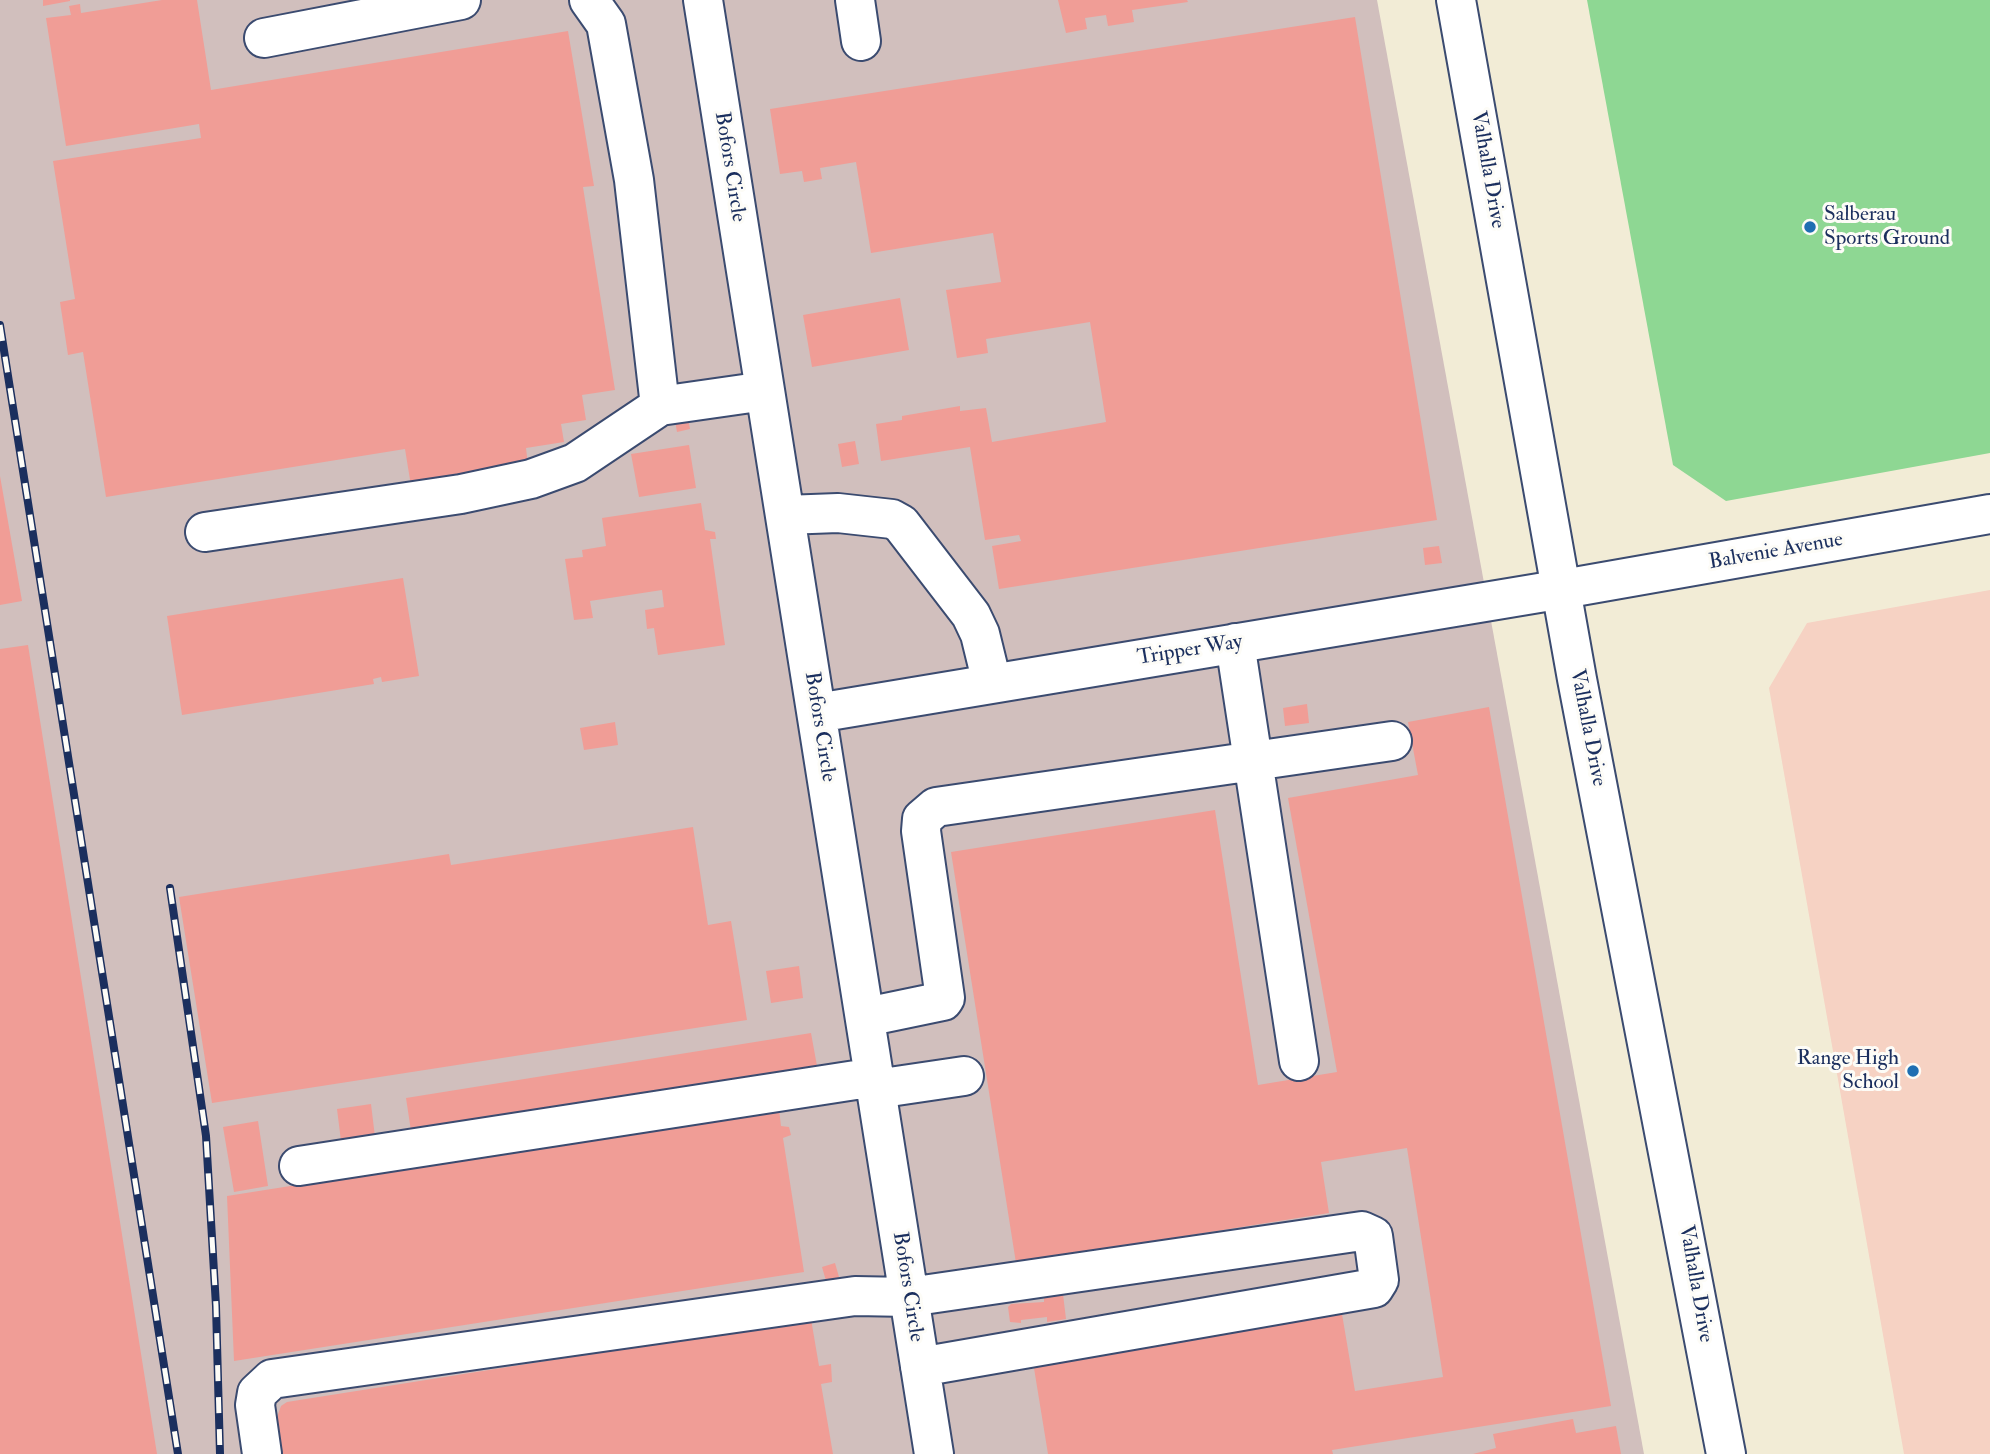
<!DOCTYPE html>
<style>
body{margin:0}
canvas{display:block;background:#f2ecd6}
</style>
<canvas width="1990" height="1454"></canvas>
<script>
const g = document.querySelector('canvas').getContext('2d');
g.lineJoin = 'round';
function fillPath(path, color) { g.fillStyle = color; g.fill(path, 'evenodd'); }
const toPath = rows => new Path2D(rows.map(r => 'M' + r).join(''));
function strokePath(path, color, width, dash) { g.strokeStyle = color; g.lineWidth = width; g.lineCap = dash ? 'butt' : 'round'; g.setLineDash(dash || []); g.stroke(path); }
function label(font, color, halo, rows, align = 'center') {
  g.font = font + ' "IM FELL Double Pica",serif'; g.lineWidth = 6; g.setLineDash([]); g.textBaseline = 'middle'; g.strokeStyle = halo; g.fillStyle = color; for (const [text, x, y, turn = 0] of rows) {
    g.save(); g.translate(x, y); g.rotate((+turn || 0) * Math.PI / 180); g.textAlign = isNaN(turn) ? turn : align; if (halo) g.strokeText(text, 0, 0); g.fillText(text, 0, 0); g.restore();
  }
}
const built = toPath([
 [1990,590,1990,1454,1904,1454,1769,688,1807,623]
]);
const industrial = toPath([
 [0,0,1377,0,1644,1454,0,1454]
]);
const green = toPath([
 [1587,0,1990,0,1990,453,1726,501,1673,465]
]);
const building = toPath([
 [43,0,70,0,70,1,43,6],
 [162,0,197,0,211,90,568,31,594,186,583,187,615,390,582,395,586,420,561,424,564,442,526,448,528,465,412,492,405,449,106,497,83,352,68,355,60,302,75,299,53,161,201,138,199,124,66,146,46,18,71,15,69,6,80,4,81,13],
 [1058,0,1187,0,1188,2,1132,10,1134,22,1108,26,1106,15,1085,18,1087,29,1066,33],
 [1355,17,1437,520,999,589,992,546,1021,541,1019,535,985,540,970,447,881,461,876,424,902,420,902,416,960,406,960,411,986,408,992,442,1106,422,1090,322,986,339,988,353,957,358,946,290,1001,282,993,233,871,253,856,162,820,168,822,179,804,182,802,171,780,174,770,109],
 [900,298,909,350,812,367,803,315],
 [688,418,690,429,677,432,675,421],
 [855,441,859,464,842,467,838,444],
 [689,445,696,488,639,497,631,454],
 [0,476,22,601,0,605],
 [701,503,705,530,715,532,716,539,710,539,725,645,658,655,654,628,647,629,645,610,664,607,662,590,590,601,593,618,574,620,565,559,583,557,582,550,606,546,602,518],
 [1439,546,1442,563,1425,565,1423,548],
 [403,578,419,676,382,682,381,677,373,679,374,684,182,715,167,616],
 [28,645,157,1454,0,1454,0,649],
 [1307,704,1309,723,1285,726,1283,708],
 [1489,707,1611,1406,1332,1450,1333,1454,1048,1454,1033,1362,1342,1314,1355,1391,1443,1377,1407,1148,1321,1162,1329,1213,1016,1263,951,852,1215,810,1258,1085,1337,1072,1288,798,1418,775,1408,722],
 [615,722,618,745,584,750,580,728],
 [693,827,708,925,731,921,747,1020,212,1103,179,897,449,854,451,865],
 [799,966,803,998,771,1003,766,971],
 [811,1033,817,1066,411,1131,406,1098],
 [371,1104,375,1137,341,1141,337,1109],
 [779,1109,781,1126,789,1127,791,1135,783,1138,804,1272,234,1361,227,1196],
 [258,1121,268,1186,234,1192,223,1127],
 [835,1263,839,1277,826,1281,822,1267],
 [1063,1294,1066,1319,1047,1322,1047,1317,1021,1320,1021,1323,1010,1322,1008,1307,1011,1304,1044,1302,1044,1297],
 [811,1319,819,1366,831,1364,832,1382,821,1384,833,1454,282,1454,276,1420,281,1406,287,1402],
 [1573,1419,1576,1433,1616,1426,1621,1454,1473,1454,1496,1448,1493,1434]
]);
const minor = toPath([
 [703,0,934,1454],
 [855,0,861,41],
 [264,38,461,0],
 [660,406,765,391],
 [785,515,838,513,892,519,901,524,971,615,980,634,992,683],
 [205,532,461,494,531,479,575,463,660,406,634,180,606,24,589,0],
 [1235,643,1299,1061],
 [817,713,1563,589,1990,514],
 [866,1017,943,1001,945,998,921,831,922,819,936,807,1392,741],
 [876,1089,964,1076],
 [299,1166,875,1077],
 [262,1454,255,1405,257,1393,272,1379,855,1296,909,1297,1362,1231,1373,1236,1379,1280,1374,1288,920,1367]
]);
const major = toPath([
 [1456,0,1577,679,1726,1454]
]);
const rail = toPath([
 [0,325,178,1454],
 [170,888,206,1136,216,1306,220,1454]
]);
const markers = [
 [1810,227,7,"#1f6fb2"],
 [1913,1071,7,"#1f6fb2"]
];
const streetNames = [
 ["Bofors Circle",729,167,81],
 ["Valhalla Drive",1487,170,80],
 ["Balvenie Avenue",1776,552,-10],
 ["Tripper Way",1190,651,-9],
 ["Bofors Circle",819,727,81],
 ["Valhalla Drive",1587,728,79],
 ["Valhalla Drive",1695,1284,80],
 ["Bofors Circle",907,1287,81]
];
const poiNames = [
 ["Salberau",1824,215],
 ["Sports Ground",1824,239],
 ["Range High",1899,1059,"right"],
 ["School",1899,1083,"right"]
];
fillPath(built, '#f6d2c3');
fillPath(industrial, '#d1bfbd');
fillPath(green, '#8ed793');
fillPath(building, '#f09d96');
strokePath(minor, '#3b4b70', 42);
strokePath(major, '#3b4b70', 42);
strokePath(minor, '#fff', 38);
strokePath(major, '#fff', 38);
strokePath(rail, '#1b2f5e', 8);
strokePath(rail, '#fdfcf7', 5, [16]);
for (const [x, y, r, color] of markers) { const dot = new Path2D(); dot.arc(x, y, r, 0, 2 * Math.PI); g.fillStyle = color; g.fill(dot); strokePath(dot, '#fdfcf7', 2.5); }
label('21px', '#1b2f5e', '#fdfcf7', streetNames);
label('21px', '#1b2f5e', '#fdfcf7', poiNames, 'left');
</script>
